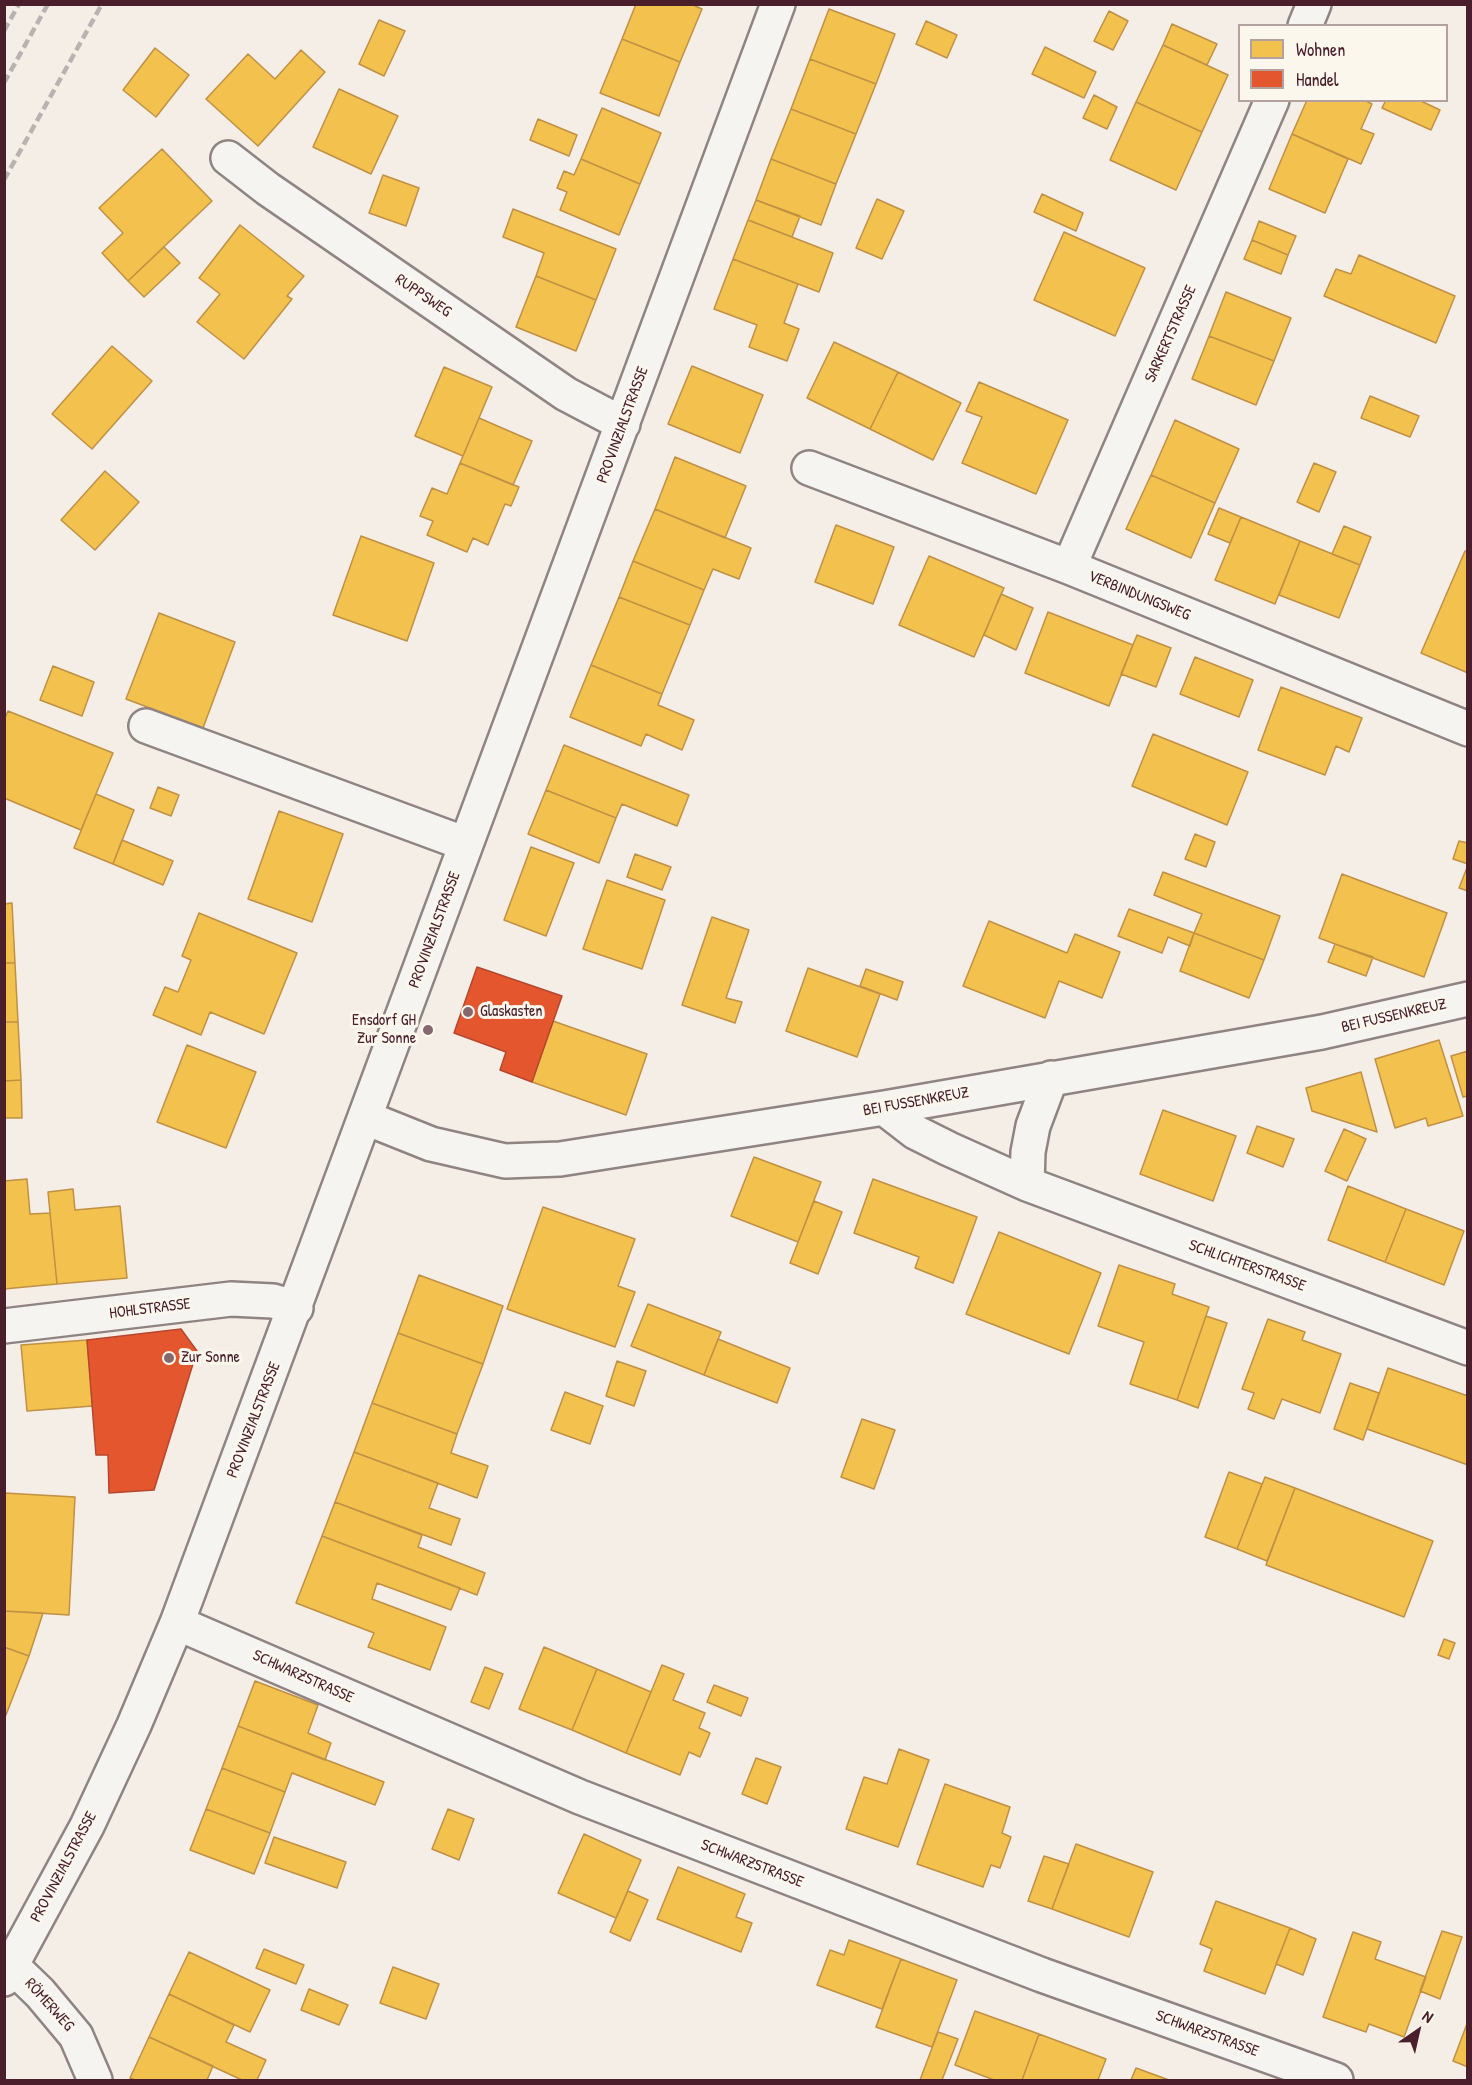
<!DOCTYPE html>
<meta charset="utf-8">
<style>
body{margin:0}
#map{position:relative;width:1472px;height:2085px;overflow:hidden;background:#f5eee7;font-family:"Patrick Hand",sans-serif}
canvas{display:block}
.frame{position:absolute;inset:0;border:6px solid #4a1f2b;pointer-events:none}
.legend{position:absolute;left:1238px;top:24px;width:210px;height:78px;box-sizing:border-box;background:#fbf7ec;border:2px solid #b4a19f;margin:0;padding:8px 10px;list-style:none;font-size:18px;color:#4a1f2b}
.legend li{display:flex;align-items:center;gap:12px;height:30px}
.legend b{width:30px;border:2px solid #b4a19f}
.north{position:absolute;left:1388px;top:2001px;width:60px;height:60px;-webkit-text-stroke:4px #fbf7ec;paint-order:stroke;rotate:34deg;font-size:16px;font-weight:700;line-height:24px;text-align:center;color:#4a1f2b}
.north::after{content:'';display:block;margin:auto;width:21px;height:27px;background:#4a1f2b;clip-path:polygon(50% 0,100% 100%,50% 72%,0 100%)}
</style>
<div id="map">
<canvas width="1472" height="2085"></canvas>
<div class="frame"></div>
<ul class="legend">
<li><b style="height:16px;background:#f2c14e"></b>Wohnen</li>
<li><b style="height:16px;background:#e4572e"></b>Handel</li>
</ul>
<div class="north">N</div>
</div>
<script>
const g = document.querySelector('canvas').getContext('2d');
g.lineJoin = 'round';
function fillPath(path, color) { g.fillStyle = color; g.fill(path, 'evenodd'); }
const toPath = rows => new Path2D(rows.map(r => 'M' + r).join(''));
function strokePath(path, color, width, dash) { g.strokeStyle = color; g.lineWidth = width; g.lineCap = dash ? 'butt' : 'round'; g.setLineDash(dash || []); g.stroke(path); }
function label(font, color, halo, rows, align = 'center') {
  g.font = font + ' "Patrick Hand",sans-serif'; g.lineWidth = 6; g.setLineDash([]); g.textBaseline = 'middle'; g.strokeStyle = halo; g.fillStyle = color; for (const [text, x, y, turn = 0] of rows) {
    g.save(); g.translate(x, y); g.rotate((+turn || 0) * Math.PI / 180); g.textAlign = isNaN(turn) ? turn : align; if (halo) g.strokeText(text, 0, 0); g.fillText(text, 0, 0); g.restore();
  }
}
const homes = toPath([
 [636,4,691,4,702,9,680,62,622,39,636,4],
 [829,9,895,34,876,84,810,59,829,9],
 [1109,11,1128,21,1113,50,1094,41,1109,11],
 [379,20,405,31,384,76,359,64,379,20],
 [926,21,957,35,947,58,916,44,926,21],
 [1172,24,1217,44,1207,65,1163,45,1172,24],
 [622,39,680,62,659,116,600,93,622,39],
 [1163,45,1228,75,1202,132,1136,102,1163,45],
 [1045,47,1096,72,1084,98,1032,74,1045,47],
 [155,48,189,75,156,117,123,90,155,48],
 [301,50,325,72,258,146,206,99,248,54,275,79,301,50],
 [810,59,876,84,856,134,791,109,810,59],
 [339,89,398,116,371,174,313,147,339,89],
 [1094,95,1117,107,1107,129,1083,118,1094,95],
 [1307,100,1364,100,1372,104,1361,129,1374,134,1361,164,1292,134,1307,100],
 [1386,100,1419,100,1440,110,1431,130,1382,108,1386,100],
 [1136,102,1202,132,1176,190,1110,160,1136,102],
 [602,108,661,133,640,184,581,159,602,108],
 [791,109,856,134,836,184,771,159,791,109],
 [538,119,577,135,569,156,530,140,538,119],
 [1292,134,1348,159,1325,213,1269,189,1292,134],
 [162,149,212,201,128,281,102,253,123,233,99,208,162,149],
 [581,159,640,184,619,235,560,210,567,192,557,188,564,171,574,175,581,159],
 [771,159,836,184,821,225,756,200,771,159],
 [383,175,419,188,406,226,369,213,383,175],
 [1042,194,1083,213,1076,231,1034,212,1042,194],
 [877,199,904,211,882,259,856,248,877,199],
 [756,200,800,216,792,237,748,220,756,200],
 [513,209,616,249,596,300,536,276,544,253,503,237,513,209],
 [748,220,833,253,819,292,733,259,748,220],
 [1259,221,1296,236,1288,255,1252,240,1259,221],
 [240,225,304,276,287,296,292,299,244,359,197,322,220,294,199,278,240,225],
 [1064,232,1145,268,1115,336,1034,300,1064,232],
 [1252,240,1288,255,1281,274,1244,259,1252,240],
 [164,247,180,263,144,297,128,281,164,247],
 [1359,255,1455,296,1436,343,1324,296,1336,269,1351,274,1359,255],
 [733,259,798,284,784,323,799,329,787,361,749,347,757,325,714,309,733,259],
 [536,276,596,300,576,351,516,327,536,276],
 [1226,292,1291,318,1274,361,1209,336,1226,292],
 [1209,336,1274,361,1256,405,1192,379,1209,336],
 [834,342,898,372,870,429,807,398,834,342],
 [112,346,152,381,92,449,52,414,112,346],
 [692,366,763,395,740,453,668,424,692,366],
 [444,367,492,387,463,456,415,436,444,367],
 [898,372,961,403,933,460,870,429,898,372],
 [979,382,1068,420,1036,494,962,463,982,417,966,411,979,382],
 [1370,396,1419,416,1410,437,1361,418,1370,396],
 [479,418,532,441,513,485,460,463,479,418],
 [1175,420,1239,449,1215,503,1151,475,1175,420],
 [675,457,746,486,725,538,655,509,675,457],
 [460,463,519,487,511,506,505,504,488,545,473,538,467,552,427,535,433,521,420,516,432,488,447,494,460,463],
 [1314,463,1336,472,1319,512,1297,502,1314,463],
 [105,471,139,502,95,550,61,520,105,471],
 [1151,475,1215,503,1191,558,1126,529,1151,475],
 [1219,508,1241,517,1230,543,1208,534,1219,508],
 [655,509,751,548,739,579,713,569,704,590,633,561,655,509],
 [1241,517,1300,541,1275,604,1215,580,1241,517],
 [836,525,894,547,873,604,815,582,836,525],
 [1344,526,1371,537,1360,565,1332,554,1344,526],
 [361,536,434,563,407,641,333,615,361,536],
 [1300,541,1360,565,1339,618,1279,595,1300,541],
 [1465,551,1468,552,1468,673,1421,653,1465,551],
 [929,556,1004,588,974,657,899,625,929,556],
 [633,561,704,590,690,625,619,597,633,561],
 [1001,594,1033,608,1016,650,984,635,1001,594],
 [619,597,690,625,662,694,591,665,619,597],
 [1048,612,1133,645,1109,706,1025,673,1048,612],
 [159,613,235,642,203,728,126,699,159,613],
 [1137,635,1171,648,1156,687,1121,674,1137,635],
 [1195,657,1253,680,1239,717,1180,694,1195,657],
 [591,665,662,694,658,705,694,720,682,750,646,734,641,746,570,717,591,665],
 [53,666,94,682,82,716,40,700,53,666],
 [1281,687,1362,718,1349,752,1336,746,1325,775,1258,750,1281,687],
 [8,711,113,753,81,830,4,798,4,720,8,711],
 [1153,734,1248,772,1227,825,1132,786,1153,734],
 [564,745,689,795,677,826,622,804,616,818,546,790,564,745],
 [158,787,179,795,171,816,150,808,158,787],
 [546,790,616,818,599,863,528,834,546,790],
 [96,794,134,810,113,864,74,848,96,794],
 [279,811,343,834,312,922,248,899,279,811],
 [1195,834,1215,842,1206,867,1185,859,1195,834],
 [122,840,173,861,163,885,113,864,122,840],
 [1459,841,1468,843,1468,864,1453,859,1459,841],
 [531,847,574,863,546,936,504,920,531,847],
 [635,854,671,867,662,890,627,877,635,854],
 [1468,865,1468,891,1459,888,1468,865],
 [1163,872,1280,916,1264,960,1194,933,1202,914,1154,895,1163,872],
 [1342,874,1447,913,1424,977,1319,938,1342,874],
 [607,880,665,900,642,969,583,949,607,880],
 [12,903,15,963,4,963,4,904,12,903],
 [1129,909,1194,933,1190,946,1168,937,1162,953,1118,936,1129,909],
 [199,913,297,953,264,1034,210,1012,201,1035,153,1015,165,987,178,992,191,960,182,956,199,913],
 [712,917,749,930,726,998,742,1002,735,1023,682,1005,712,917],
 [989,921,1067,953,1075,934,1120,952,1102,998,1059,981,1045,1018,963,986,989,921],
 [1194,933,1264,960,1249,998,1180,971,1194,933],
 [1335,944,1373,957,1366,976,1328,962,1335,944],
 [4,963,15,963,18,1022,4,1022,4,963],
 [808,968,880,994,857,1057,786,1031,808,968],
 [866,969,903,982,897,1000,860,986,866,969],
 [553,1021,647,1054,626,1115,532,1082,553,1021],
 [4,1022,18,1022,21,1080,4,1081,4,1022],
 [1439,1040,1463,1116,1428,1126,1426,1118,1395,1128,1375,1059,1439,1040],
 [187,1045,256,1072,226,1148,157,1122,187,1045],
 [1468,1051,1468,1096,1463,1097,1451,1056,1468,1051],
 [1361,1072,1377,1132,1312,1111,1306,1088,1361,1072],
 [21,1080,22,1118,4,1118,4,1081,21,1080],
 [1163,1110,1236,1136,1213,1201,1140,1174,1163,1110],
 [1257,1126,1294,1139,1283,1167,1247,1153,1257,1126],
 [1344,1129,1366,1139,1347,1181,1325,1171,1344,1129],
 [754,1157,821,1182,798,1242,731,1216,754,1157],
 [27,1179,30,1214,50,1213,57,1284,4,1289,4,1181,27,1179],
 [873,1179,977,1217,953,1283,915,1268,919,1257,854,1233,873,1179],
 [1348,1186,1406,1209,1385,1262,1328,1240,1348,1186],
 [73,1189,75,1210,120,1206,127,1278,57,1284,48,1192,73,1189],
 [814,1201,842,1212,818,1274,790,1263,814,1201],
 [543,1207,635,1239,618,1286,635,1292,615,1347,507,1309,543,1207],
 [1406,1209,1464,1231,1444,1285,1385,1262,1406,1209],
 [999,1232,1101,1273,1069,1354,966,1314,999,1232],
 [1119,1265,1175,1284,1172,1294,1209,1307,1177,1400,1130,1384,1144,1342,1098,1326,1119,1265],
 [419,1275,503,1306,483,1364,398,1333,419,1275],
 [648,1304,721,1332,704,1375,631,1346,648,1304],
 [1206,1316,1227,1323,1198,1408,1177,1400,1206,1316],
 [1268,1319,1305,1332,1302,1340,1341,1354,1320,1413,1282,1399,1274,1419,1248,1409,1254,1393,1242,1389,1268,1319],
 [398,1333,483,1364,457,1434,372,1403,398,1333],
 [718,1339,790,1368,777,1403,704,1375,718,1339],
 [87,1340,93,1406,27,1411,21,1345,87,1340],
 [617,1361,646,1371,634,1406,606,1396,617,1361],
 [1388,1368,1468,1396,1468,1465,1367,1429,1388,1368],
 [1350,1383,1379,1393,1363,1440,1334,1429,1350,1383],
 [565,1392,603,1406,590,1444,551,1430,565,1392],
 [372,1403,457,1434,451,1453,488,1466,477,1498,354,1452,372,1403],
 [862,1419,895,1430,874,1489,841,1477,862,1419],
 [354,1452,438,1483,429,1508,460,1519,451,1545,335,1502,354,1452],
 [1229,1472,1262,1484,1237,1549,1205,1537,1229,1472],
 [1265,1477,1295,1488,1267,1561,1237,1549,1265,1477],
 [1295,1488,1433,1541,1404,1617,1266,1565,1295,1488],
 [4,1493,75,1497,69,1615,4,1611,4,1493],
 [335,1502,422,1535,418,1547,485,1573,477,1595,322,1536,335,1502],
 [322,1536,460,1588,451,1610,377,1583,372,1599,446,1627,430,1670,368,1647,374,1633,296,1603,322,1536],
 [4,1611,43,1613,29,1656,4,1647,4,1611],
 [1444,1639,1455,1643,1449,1659,1438,1655,1444,1639],
 [4,1647,29,1656,4,1720,4,1647],
 [544,1647,597,1669,572,1730,519,1709,544,1647],
 [662,1665,684,1674,673,1700,705,1713,699,1728,710,1733,700,1757,689,1752,680,1775,626,1753,662,1665],
 [485,1667,503,1674,489,1709,471,1702,485,1667],
 [597,1669,651,1692,626,1753,572,1730,597,1669],
 [255,1681,318,1705,308,1733,331,1743,325,1760,238,1726,255,1681],
 [714,1685,748,1698,741,1716,707,1702,714,1685],
 [238,1726,384,1782,375,1805,292,1773,285,1792,222,1768,238,1726],
 [899,1749,929,1760,898,1847,846,1829,864,1777,887,1784,899,1749],
 [756,1758,781,1767,767,1804,742,1794,756,1758],
 [222,1768,285,1792,270,1833,206,1809,222,1768],
 [945,1784,1010,1807,1002,1833,1011,1837,1000,1868,991,1865,983,1887,917,1864,945,1784],
 [206,1809,270,1833,254,1874,190,1850,206,1809],
 [448,1809,474,1819,459,1860,432,1849,448,1809],
 [584,1834,641,1860,616,1918,558,1893,584,1834],
 [274,1837,346,1862,337,1888,265,1863,274,1837],
 [1076,1844,1153,1872,1129,1937,1052,1909,1076,1844],
 [1044,1856,1069,1864,1052,1909,1028,1901,1044,1856],
 [678,1867,745,1894,736,1917,752,1923,741,1952,657,1919,678,1867],
 [628,1891,648,1900,630,1941,610,1932,628,1891],
 [1216,1901,1290,1928,1265,1994,1204,1971,1212,1949,1200,1944,1216,1901],
 [1290,1928,1316,1939,1303,1975,1276,1964,1290,1928],
 [1442,1931,1462,1937,1440,1999,1420,1991,1442,1931],
 [1353,1932,1381,1942,1375,1959,1426,1977,1404,2037,1369,2024,1366,2032,1323,2017,1353,1932],
 [849,1940,901,1959,882,2009,817,1985,830,1950,844,1955,849,1940],
 [264,1949,304,1965,296,1984,256,1968,264,1949],
 [189,1952,270,1990,250,2032,169,1994,189,1952],
 [901,1959,957,1980,932,2047,876,2027,901,1959],
 [393,1967,439,1984,426,2019,380,2003,393,1967],
 [309,1989,348,2005,339,2025,301,2010,309,1989],
 [169,1994,234,2025,226,2042,266,2060,257,2080,242,2080,149,2037,169,1994],
 [975,2011,1039,2034,1022,2080,994,2080,955,2065,975,2011],
 [1468,2021,1468,2067,1453,2061,1468,2021],
 [938,2032,958,2039,942,2080,920,2080,938,2032],
 [1039,2034,1106,2059,1098,2080,1022,2080,1039,2034],
 [149,2037,213,2066,207,2080,135,2080,130,2078,149,2037],
 [1136,2068,1169,2080,1131,2080,1136,2068]
]);
const shops = toPath([
 [477,967,562,996,532,1082,500,1070,506,1052,454,1033,477,967],
 [181,1329,197,1351,154,1490,109,1493,108,1455,96,1455,87,1340,181,1329]
]);
const minor = toPath([
 [1305,26,1314,4],
 [228,158,268,189,566,394,623,424],
 [809,468,1069,567,1468,729],
 [1069,567,1272,100],
 [146,726,466,844],
 [884,1108,915,1132,949,1149,1027,1184,1468,1348],
 [366,1118,431,1144,505,1161,560,1159,884,1108,1322,1032,1468,999],
 [1027,1184,1028,1152,1033,1126,1051,1078],
 [4,1326,231,1299,273,1301,296,1308],
 [177,1623,580,1797,1042,1975,1336,2080],
 [12,1966,40,1993,76,2036,95,2080],
 [4,1979,87,1826,134,1725,177,1623,778,4]
]);
const rail = toPath([
 [4,31,19,4],
 [4,83,48,4],
 [4,180,102,4]
]);
const markers = [
 [468,1012,6,"#86676d"],
 [428,1030,6,"#86676d"],
 [169,1358,6,"#86676d"]
];
const streetNames = [
 ["RUPPSWEG",423,296,34],
 ["SARKERTSTRASSE",1171,334,-66],
 ["PROVINZIALSTRASSE",623,425,-70],
 ["VERBINDUNGSWEG",1139,596,22],
 ["PROVINZIALSTRASSE",435,930,-70],
 ["BEI FUSSENKREUZ",1394,1016,-13],
 ["BEI FUSSENKREUZ",916,1102,-10],
 ["SCHLICHTERSTRASSE",1247,1266,20],
 ["HOHLSTRASSE",150,1309,-7],
 ["PROVINZIALSTRASSE",254,1420,-69],
 ["SCHWARZSTRASSE",303,1677,24],
 ["SCHWARZSTRASSE",752,1864,21],
 ["PROVINZIALSTRASSE",64,1867,-62],
 ["RÖMERWEG",49,2005,48],
 ["SCHWARZSTRASSE",1207,2034,20]
];
const poiNames = [
 ["Glaskasten",480,1012],
 ["Ensdorf GH",416,1021,"right"],
 ["Zur Sonne",416,1039,"right"],
 ["Zur Sonne",181,1358]
];
fillPath(homes, '#f2c14e');
strokePath(homes, '#c09044', 1.5);
fillPath(shops, '#e4572e');
strokePath(shops, '#b6462d', 1.5);
strokePath(minor, '#8f8483', 38);
strokePath(minor, '#f6f4f0', 33);
strokePath(rail, '#b8b2b0', 4.5, [9, 4.5]);
for (const [x, y, r, color] of markers) { const dot = new Path2D(); dot.arc(x, y, r, 0, 2 * Math.PI); g.fillStyle = color; g.fill(dot); strokePath(dot, '#fbf7ec', 2); }
label('16px', '#4a1f2b', '#fbf7ec', streetNames);
label('16px', '#4a1f2b', '#fbf7ec', poiNames, 'left');
</script>
